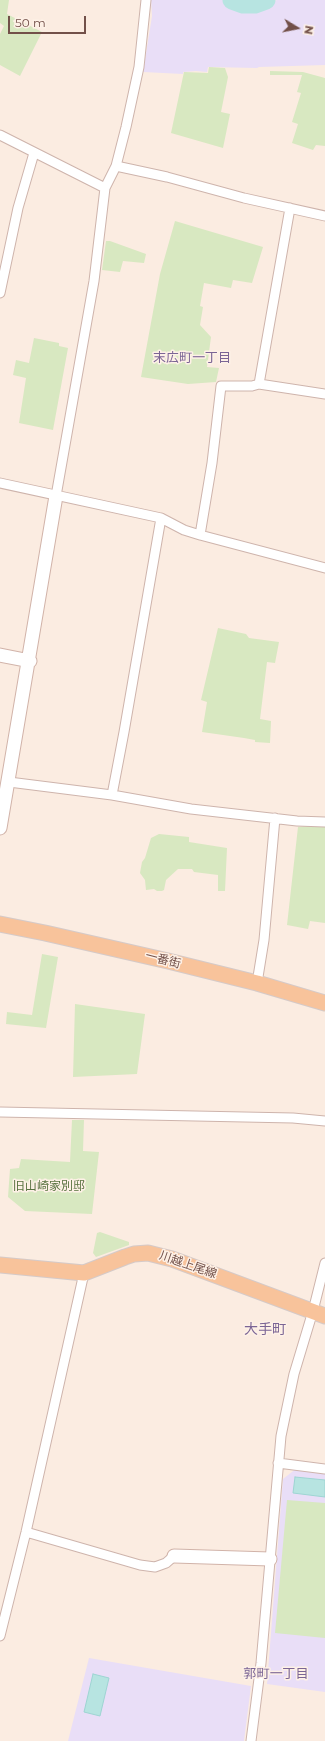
<!DOCTYPE html>
<meta charset="utf-8">
<style>
body{margin:0}
#map{position:relative;width:325px;height:1741px;overflow:hidden;background:#fbece1;font-family:Montserrat,sans-serif}
canvas{display:block}
.north{position:absolute;left:277px;top:8px;width:40px;height:40px;-webkit-text-stroke:3px #fef1e7;paint-order:stroke;rotate:100deg;font-size:11px;font-weight:700;line-height:16px;text-align:center;color:#725049}
.north::after{content:'';display:block;margin:auto;width:14px;height:18px;background:#725049;clip-path:polygon(50% 0,100% 100%,50% 72%,0 100%)}
.scale{position:absolute;left:8px;top:16px;width:78px;height:18px;box-sizing:border-box;border:2px solid #725049;border-top:0;padding-left:5px;font-size:12px;line-height:14px;white-space:nowrap;color:#725049;-webkit-text-stroke:3px #fef1e7;paint-order:stroke}
</style>
<div id="map">
<canvas width="325" height="1741"></canvas>
<div class="north">N</div>
<div class="scale">50 m</div>
</div>
<script>
const g = document.querySelector('canvas').getContext('2d');
g.lineJoin = 'round';
function fillPath(path, color) { g.fillStyle = color; g.fill(path, 'evenodd'); }
const toPath = rows => new Path2D(rows.map(r => 'M' + r).join(''));
function strokePath(path, color, width, dash) { g.strokeStyle = color; g.lineWidth = width; g.lineCap = dash ? 'butt' : 'round'; g.setLineDash(dash || []); g.stroke(path); }
function label(font, color, halo, rows, align = 'center') {
  g.font = font + ' Montserrat,"Noto Sans JP",sans-serif'; g.lineWidth = 3; g.setLineDash([]); g.textBaseline = 'middle'; g.strokeStyle = halo; g.fillStyle = color; for (const [text, x, y, turn = 0] of rows) {
    g.save(); g.translate(x, y); g.rotate((+turn || 0) * Math.PI / 180); g.textAlign = isNaN(turn) ? turn : align; if (halo) g.strokeText(text, 0, 0); g.fillText(text, 0, 0); g.restore();
  }
}
const education = toPath([
 [151,0,226,0,241,5,252,7,261,6,277,0,325,0,325,65,259,67,257,68,208,67,207,72,196,71,183,72,183,74,143,72,152,16],
 [297,1468,325,1472,325,1692,267,1684,283,1479],
 [89,1658,251,1686,244,1741,68,1741]
]);
const green = toPath([
 [0,0,9,0,7,14,42,32,20,76,0,65,0,34,4,26,0,23],
 [209,67,225,68,228,77,221,112,230,114,223,148,171,133,184,72,208,73],
 [270,71,303,72,325,78,325,146,316,145,313,150,292,143,298,124,292,122,301,93,297,92,302,75,270,75],
 [175,221,263,247,252,283,233,280,231,288,204,283,200,306,203,307,200,325,211,337,207,367,219,368,216,382,188,384,141,377,160,274],
 [106,241,110,241,146,254,144,263,123,261,120,272,102,270],
 [34,338,59,343,59,346,68,348,53,430,19,423,26,378,13,375,16,360,29,363],
 [218,628,246,634,249,638,279,642,275,663,267,662,260,719,271,721,270,743,255,742,255,740,244,738,202,732,207,702,201,700],
 [307,826,325,827,325,923,310,921,308,929,287,925,298,827],
 [159,834,189,837,189,842,227,848,225,891,218,891,218,875,194,872,192,869,178,869,166,880,164,890,162,891,157,891,154,889,146,890,145,880,140,873,142,862,145,858,151,838],
 [42,954,58,957,46,1028,6,1024,7,1012,32,1015],
 [75,1004,145,1014,137,1074,73,1077],
 [72,1120,84,1120,83,1151,99,1152,92,1214,25,1211,8,1197,10,1169,19,1168,21,1159,70,1162],
 [100,1232,129,1242,129,1245,96,1257,93,1253,97,1233],
 [287,1500,325,1503,325,1638,275,1633]
]);
const water = toPath([
 [295,1477,325,1480,325,1497,293,1493,295,1477],
 [93,1674,109,1678,100,1716,84,1712,93,1674]
]);
const river = toPath([
 [232,0,243,4,255,4,266,0]
]);
const street = toPath([
 [0,135,105,188],
 [116,166,167,177,244,198,325,216],
 [0,293,18,208,34,153],
 [259,384,290,208],
 [0,483,161,518,184,530,200,535,325,568],
 [56,496,94,281,105,188,116,166,126,127,139,67,146,0],
 [200,535,212,463,221,386,252,386,259,384,325,394],
 [9,782,112,795,191,809,297,821,325,822],
 [112,795,124,732,161,518],
 [257,983,264,940,275,818],
 [0,1112,293,1118,325,1121],
 [278,1463,325,1469],
 [26,1532,140,1565,155,1567,166,1563,174,1556],
 [0,1636,26,1532,84,1273],
 [251,1741,261,1663,281,1436,294,1374,313,1311,325,1263]
]);
const secondary = toPath([
 [0,655,30,661],
 [0,828,56,496],
 [174,1556,270,1559]
]);
const primary = toPath([
 [0,924,45,933,168,961,257,983,325,1003],
 [0,1265,84,1273,125,1257,134,1254,148,1253,172,1259,325,1316]
]);
const streetNames = [
 ["一番街",163,960,14],
 ["川越上尾線",188,1265,19]
];
const parkNames = [
 ["旧山崎家別邸",49,1186]
];
const neighbourhoodNames = [
 ["末広町一丁目",192,358],
 ["郭町一丁目",276,1674]
];
const quarterNames = [
 ["大手町",265,1330]
];
fillPath(education, '#e9def7');
fillPath(green, '#d8e8c1');
fillPath(water, '#b7e4e1');
strokePath(water, '#9ed5d3', 1);
strokePath(river, '#b7e4e1', 19);
strokePath(street, '#ceb4ac', 11);
strokePath(secondary, '#d1b3a9', 15);
strokePath(primary, '#d5cac8', 17);
strokePath(street, '#fff', 9);
strokePath(secondary, '#fff', 13);
strokePath(primary, '#f8c39b', 15);
label('12px', '#725049', '#fef1e7', streetNames);
label('12px', '#58723f', '#fef1e7', parkNames);
label('13px', '#7b6595', '#fef1e7', neighbourhoodNames);
label('14px', '#7b6595', '#fef1e7', quarterNames);
</script>
